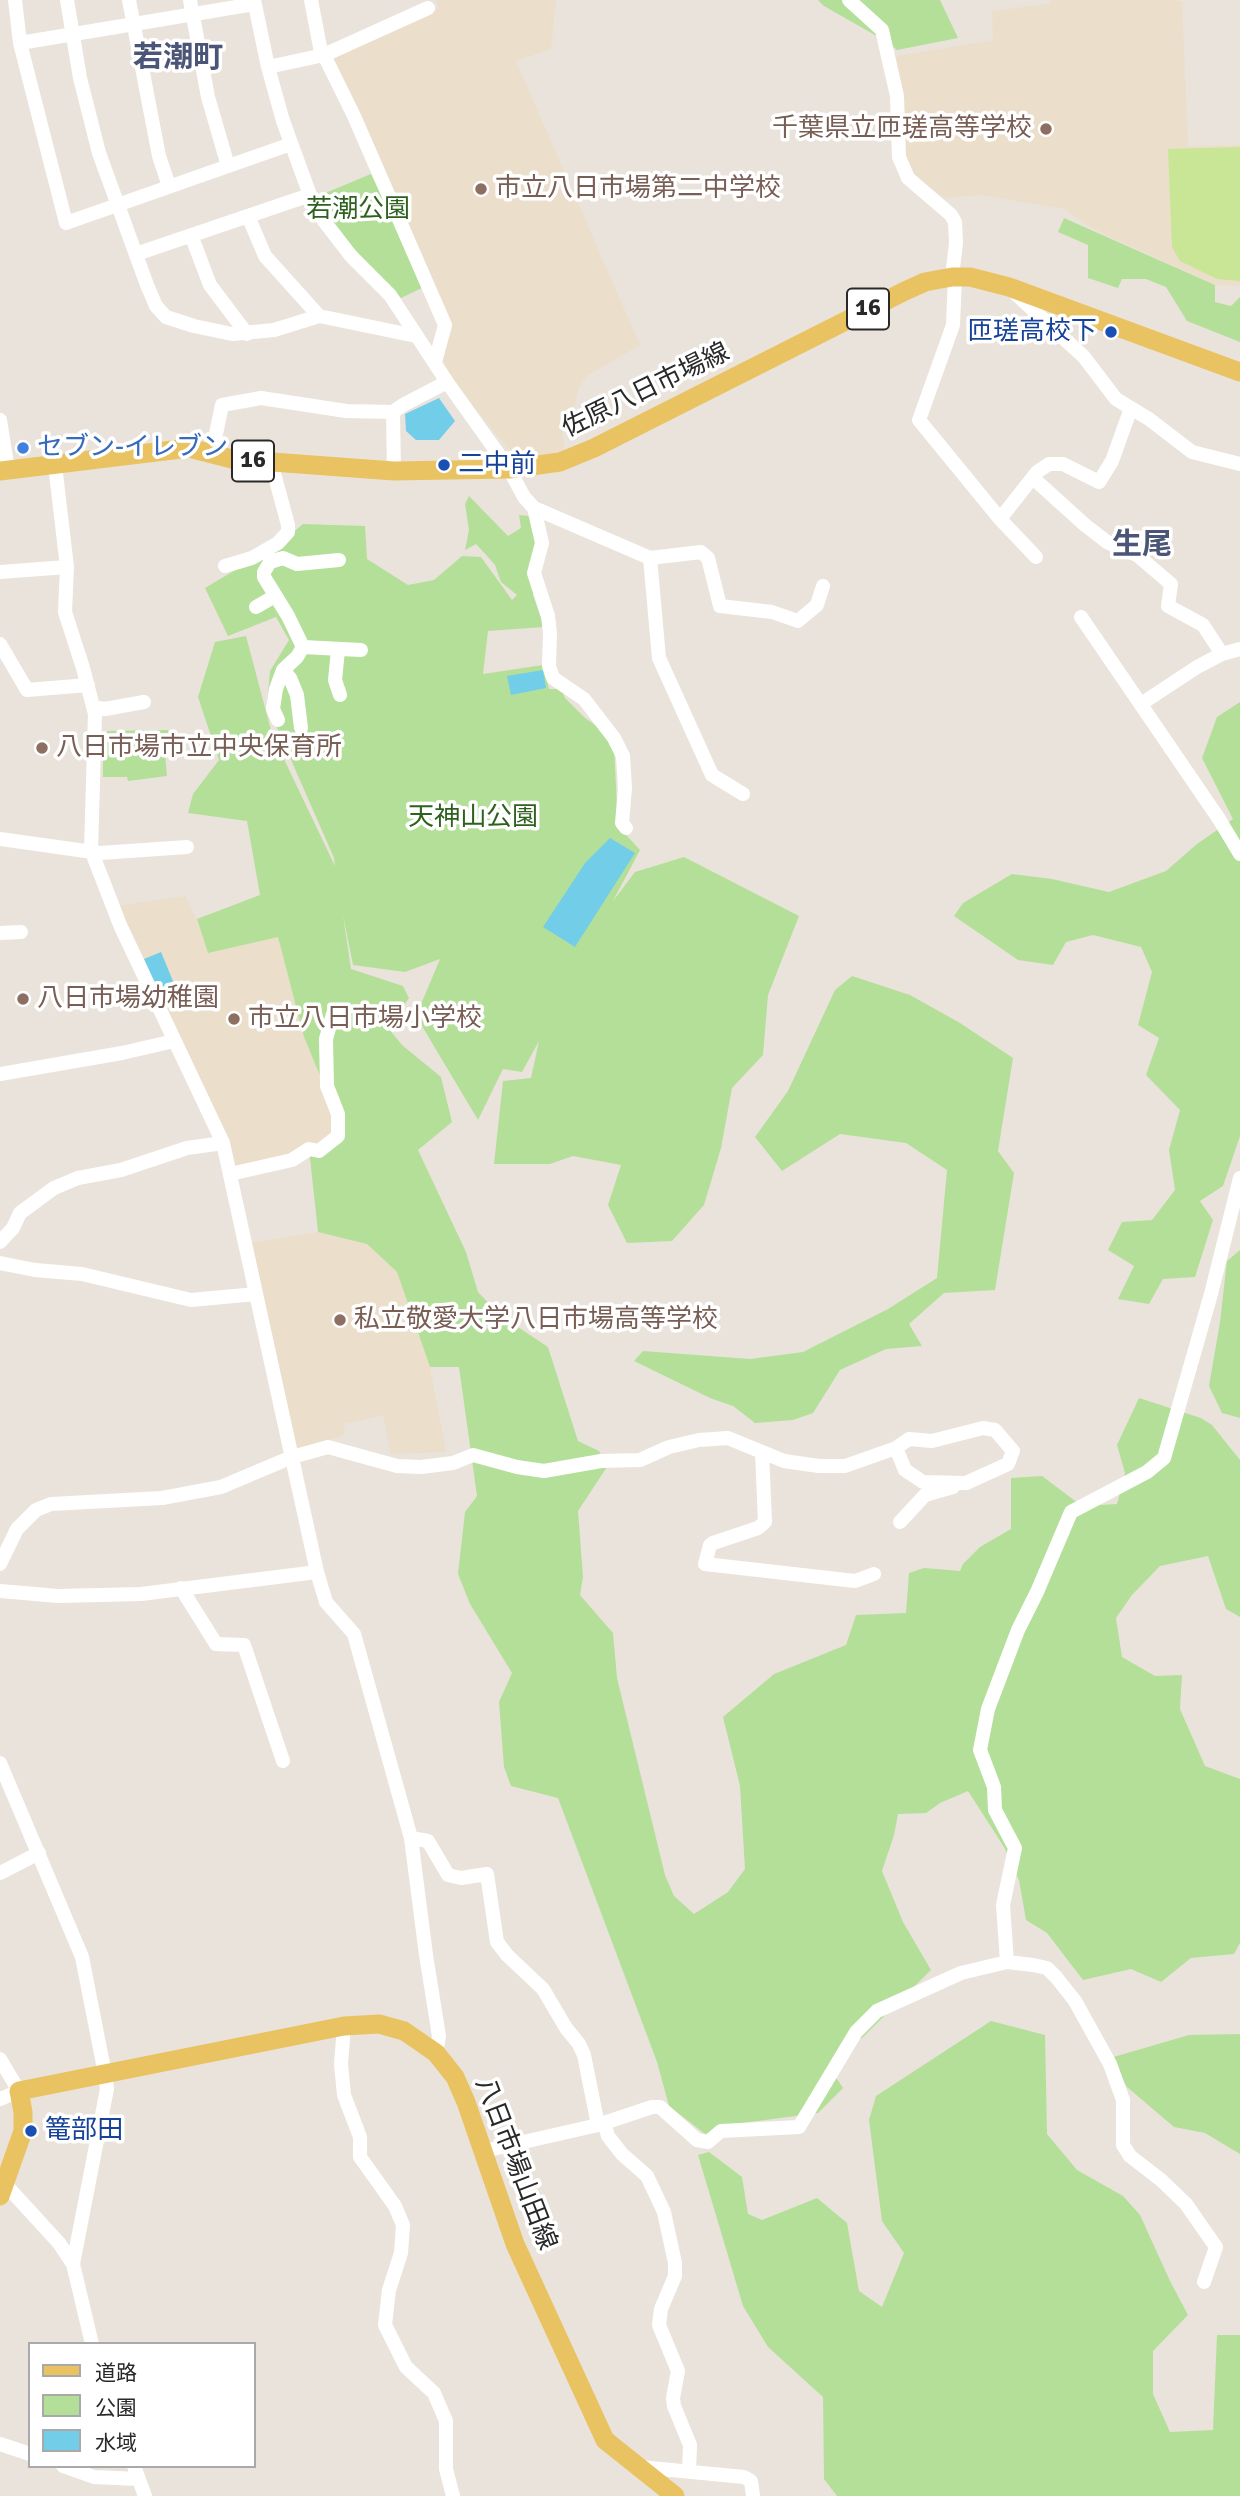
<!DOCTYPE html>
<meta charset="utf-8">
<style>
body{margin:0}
#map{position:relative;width:1240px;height:2496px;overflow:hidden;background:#eae3db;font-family:Signika,"Noto Sans JP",sans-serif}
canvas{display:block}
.legend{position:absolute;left:28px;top:2342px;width:228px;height:126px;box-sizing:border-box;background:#fff;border:2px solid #a9a9a9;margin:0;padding:9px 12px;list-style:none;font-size:21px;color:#292929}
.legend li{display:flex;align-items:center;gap:14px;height:35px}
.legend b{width:35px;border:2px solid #a9a9a9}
</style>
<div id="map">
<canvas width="1240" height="2496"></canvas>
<ul class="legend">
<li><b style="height:9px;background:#e9c361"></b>道路</li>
<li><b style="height:19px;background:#b4df99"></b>公園</li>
<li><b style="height:19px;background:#72cee8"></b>水域</li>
</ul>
</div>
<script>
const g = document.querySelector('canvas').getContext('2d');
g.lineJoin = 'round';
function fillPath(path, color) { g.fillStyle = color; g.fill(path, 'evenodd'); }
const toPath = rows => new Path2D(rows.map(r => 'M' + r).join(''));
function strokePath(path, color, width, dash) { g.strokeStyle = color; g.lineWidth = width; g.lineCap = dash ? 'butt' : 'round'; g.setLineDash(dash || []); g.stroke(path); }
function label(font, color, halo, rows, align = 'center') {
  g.font = font + ' Signika,"Noto Sans JP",sans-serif'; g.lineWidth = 7; g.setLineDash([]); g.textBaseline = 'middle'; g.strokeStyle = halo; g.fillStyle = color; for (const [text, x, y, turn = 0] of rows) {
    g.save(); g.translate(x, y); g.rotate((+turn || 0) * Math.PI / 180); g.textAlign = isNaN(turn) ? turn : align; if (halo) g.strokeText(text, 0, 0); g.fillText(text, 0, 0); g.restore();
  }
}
const education = toPath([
 [436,0,556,0,551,49,516,61,640,345,587,376,579,387,572,420,562,426,565,453,517,460,445,371,443,359,452,328,334,59,336,56,439,8],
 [1051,0,1175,0,1182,2,1188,146,1240,145,1240,286,1215,285,1089,227,1064,209,979,195,946,198,917,179,906,157,903,113,896,56,993,40,992,11,1048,4],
 [185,896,197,919,208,953,278,936,304,1037,344,1134,309,1149,236,1168,229,1141,116,906],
 [318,1232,367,1244,397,1272,430,1367,446,1452,391,1454,383,1415,344,1424,345,1435,301,1448,293,1447,250,1243]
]);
const green = toPath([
 [818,0,940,0,958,38,897,50,889,43,824,6],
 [371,174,426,286,401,298,335,229,318,196],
 [1064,218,1215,285,1215,302,1231,306,1240,297,1240,342,1187,321,1166,287,1146,279,1122,279,1118,288,1088,278,1088,245,1058,232],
 [469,496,508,536,521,528,519,515,530,516,538,535,533,595,544,627,488,631,483,674,543,665,549,689,557,689,563,693,565,698,584,717,602,730,614,746,618,826,640,850,613,901,635,872,684,857,799,916,768,995,763,1055,732,1088,721,1148,704,1205,672,1241,627,1243,608,1205,621,1165,573,1156,550,1164,494,1164,503,1081,531,1078,539,1041,522,1072,503,1069,478,1120,416,1016,440,959,405,972,353,965,343,915,351,969,403,986,409,998,388,1028,402,1045,441,1077,452,1122,418,1150,466,1252,478,1292,500,1315,548,1347,578,1441,599,1451,607,1467,578,1511,583,1577,580,1595,613,1633,617,1678,665,1875,674,1896,694,1914,728,1892,745,1869,740,1786,723,1717,774,1674,846,1645,856,1615,906,1613,909,1573,924,1568,960,1571,963,1564,980,1547,1011,1529,1011,1478,1042,1476,1082,1506,1117,1504,1125,1473,1117,1445,1139,1398,1201,1418,1212,1425,1240,1460,1240,1617,1226,1609,1208,1556,1160,1566,1132,1595,1116,1618,1122,1657,1155,1676,1182,1675,1180,1709,1205,1766,1240,1779,1240,1943,1234,1954,1191,1958,1161,1982,1131,1969,1083,1980,1047,1933,1026,1920,1019,1880,1004,1847,968,1791,940,1803,926,1813,898,1814,894,1835,882,1871,903,1922,931,1970,863,2037,835,2054,829,2067,843,2088,818,2113,735,2124,705,2134,669,2106,657,2062,558,1798,511,1786,504,1767,499,1702,512,1673,470,1604,458,1574,465,1512,477,1496,459,1367,430,1367,397,1272,367,1244,318,1232,309,1149,344,1134,304,1037,278,937,208,953,197,919,260,895,247,821,188,813,193,794,219,760,198,697,215,642,246,636,272,734,335,866,334,858,267,705,270,671,289,640,276,617,228,636,205,588,279,544,303,524,365,526,367,559,408,585,434,580,462,556,481,557,512,600,517,595,501,582,495,565,488,557,476,544,465,550,469,530,465,504],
 [1240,702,1240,1136,1223,1186,1200,1201,1213,1220,1195,1277,1163,1279,1149,1304,1118,1299,1134,1266,1108,1250,1122,1222,1152,1220,1175,1190,1169,1150,1180,1110,1146,1075,1159,1038,1138,1025,1152,972,1141,947,1093,935,1066,942,1053,965,1018,960,954,916,963,903,1012,874,1052,879,1109,892,1166,871,1197,844,1233,819,1202,758,1217,717],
 [168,730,171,750,165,753,167,776,128,781,127,777,103,777,103,736,108,731],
 [852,976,910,995,960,1023,1013,1058,998,1151,1014,1173,995,1290,944,1293,909,1324,922,1346,886,1349,840,1370,813,1413,793,1420,755,1423,733,1406,710,1398,634,1361,643,1351,750,1359,803,1352,888,1309,937,1278,947,1170,906,1143,840,1134,782,1171,755,1137,788,1091,835,990],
 [1240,1250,1240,1418,1222,1413,1209,1386,1220,1322,1227,1261],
 [991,2021,1045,2035,1047,2134,1077,2170,1123,2196,1140,2215,1170,2281,1188,2315,1153,2351,1153,2394,1170,2432,1213,2430,1217,2335,1240,2335,1240,2496,837,2496,824,2479,823,2397,768,2347,743,2306,698,2155,709,2152,742,2177,748,2214,762,2220,817,2198,847,2223,859,2291,882,2307,904,2253,882,2221,869,2120,876,2096],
 [1240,2034,1240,2154,1205,2133,1174,2127,1127,2087,1110,2058,1189,2035]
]);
const pitch = toPath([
 [1240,147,1240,281,1217,279,1180,261,1172,247,1168,149]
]);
const water = toPath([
 [439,398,455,421,439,440,416,440,406,431,405,414],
 [543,670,546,688,511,695,507,676],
 [610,838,635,853,575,947,543,927,585,863],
 [161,952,175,986,158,993,144,959]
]);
const minor = toPath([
 [15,0,20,43,66,223,291,144],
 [67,0,80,78,99,153,147,285,156,306,166,317,194,326,232,334,274,330,319,316,416,336],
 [129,0,159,156,169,186],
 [190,0,208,97,228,166],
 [254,0,268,67,283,121,310,195,324,221,351,256,390,295,447,382,509,469,524,497,534,508,542,543,534,573,548,616,550,633,549,666,553,678,584,699,614,738,623,756,625,788,622,823,626,828],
 [311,0,320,47,354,116,445,325,435,362],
 [849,0,882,30,897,96,899,157,908,178,951,215,955,222,956,243,952,277],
 [20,43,254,4],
 [268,67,324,55,428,8],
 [248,216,265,256,319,316],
 [191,235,210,285,247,334],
 [136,254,310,195],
 [955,277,953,325,919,420,1000,519,1036,557],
 [1015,293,1084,357,1116,399,1149,419,1192,452,1240,464],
 [393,412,394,471],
 [0,420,8,470],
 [212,453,222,405,261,398,346,411,393,412,403,405,447,382],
 [55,465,67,567,65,612,83,668,95,714,91,850,120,925,223,1143,317,1572,326,1602,354,1634,411,1838,426,1955,439,2036,436,2053],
 [1033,478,1085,525,1107,542,1137,555,1171,584,1168,606,1203,625,1222,654],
 [534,508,650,558,701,552,708,558,720,606,772,612,798,621,817,605,823,586],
 [1000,519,1037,472,1049,464,1063,464,1099,482,1112,461,1131,408],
 [650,558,659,658,712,775,743,794],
 [225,566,252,558,278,543,288,532,288,525,271,462],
 [0,572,67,567],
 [256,607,275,596],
 [1081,617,1219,819,1240,854],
 [0,644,27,690,88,685],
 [303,647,288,616,264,577,264,572,270,562,283,558,297,564,339,560],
 [303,647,361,650],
 [338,650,335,680,340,695],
 [283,670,290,678,297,695,301,728],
 [1141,704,1197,667,1222,654,1240,649],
 [93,707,105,709,144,702],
 [278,720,273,709,276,689,283,670,297,657,303,647],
 [0,839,100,853,187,847],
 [0,933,21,932],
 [0,1074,122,1053,174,1041],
 [230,1174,292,1160,309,1149,319,1151,338,1136,338,1114,327,1086,326,1039,333,1014,337,1011,343,1013],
 [0,1242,13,1228,20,1213,54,1188,78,1178,121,1170,187,1148,223,1143],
 [0,1263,35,1270,82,1274,191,1300,256,1294],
 [762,1452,765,1522,758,1528,713,1543,710,1545,705,1564,855,1581,874,1574],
 [900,1522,925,1495,953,1487],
 [0,1564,17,1529,36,1510,51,1504,162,1498,221,1487,292,1457,328,1447,397,1466,421,1467,453,1463,473,1455,517,1467,544,1471,601,1461,640,1460,669,1447,699,1440,728,1438,784,1461,819,1466,845,1466,896,1448,909,1439,932,1441,983,1428,995,1430,1013,1451,1008,1464,966,1483,923,1482,905,1470,896,1448],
 [181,1588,216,1644,244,1645,283,1761],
 [0,1591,58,1596,141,1594,317,1572],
 [0,1763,82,1957,105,2074,107,2089,73,2264],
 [411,1838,428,1841,448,1875,461,1878,487,1874,497,1942,507,1955,543,1989,566,2028,579,2044,584,2055,598,2125],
 [0,1873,39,1853],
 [1007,1962,1003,1905,1015,1848,995,1810,994,1787,980,1750,988,1709,1018,1630,1037,1592,1071,1512,1147,1472,1164,1458,1211,1294,1240,1178],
 [344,2026,341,2064,344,2095,360,2137,360,2157,395,2206,403,2225,401,2253,389,2290,385,2325,406,2367,434,2393,446,2421,446,2469,453,2496],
 [0,2059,19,2091,0,2099],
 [604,2123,608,2136,622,2154,647,2176,664,2212,675,2263,675,2276,661,2309,659,2325,678,2371,673,2398,674,2406,690,2445,689,2471],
 [484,2151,598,2125,652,2107,660,2107,697,2140,708,2142,721,2131,799,2127,856,2032,877,2011,961,1973,1007,1962,1033,1965,1047,1968,1056,1977,1075,2001,1110,2064,1123,2100,1123,2145,1130,2156,1161,2180,1186,2204,1216,2247,1204,2282],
 [5,2184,59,2243,73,2264,92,2344],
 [0,2444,30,2454],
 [63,2466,94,2477,138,2479],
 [134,2466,145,2496],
 [640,2467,744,2477,751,2481,753,2496]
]);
const major = toPath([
 [0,471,189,448,232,459,394,471,509,469,560,462,594,448,905,291,925,282,952,277,970,277,1009,287,1240,372],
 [0,2196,23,2131,23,2112,19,2091,344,2026,379,2024,404,2031,436,2053,455,2077,466,2102,515,2244,605,2440,675,2496]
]);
const markers = [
 [1046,129,7,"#8d6e63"],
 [481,189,7,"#8d6e63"],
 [1111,332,7,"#1a4fb4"],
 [23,448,7,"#3f7fe0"],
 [444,465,7,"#1a4fb4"],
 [42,748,7,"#8d6e63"],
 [23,999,7,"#8d6e63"],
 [234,1019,7,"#8d6e63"],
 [340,1320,7,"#8d6e63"],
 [31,2131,7,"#1a4fb4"]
];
const shields = [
 [868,309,42],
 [253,461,42]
];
const shieldNames = [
 ["16",868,309],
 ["16",253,461]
];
const educationNames = [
 ["千葉県立匝瑳高等学校",1032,129,"right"],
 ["市立八日市場第二中学校",495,189],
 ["八日市場市立中央保育所",56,748],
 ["八日市場幼稚園",37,999],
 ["市立八日市場小学校",248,1019],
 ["私立敬愛大学八日市場高等学校",354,1320]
];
const parkNames = [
 ["若潮公園",358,210],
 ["天神山公園",473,818]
];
const transitNames = [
 ["匝瑳高校下",1097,332,"right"],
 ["二中前",458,465],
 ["篭部田",45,2131]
];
const streetNames = [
 ["佐原八日市場線",646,391,-26],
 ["八日市場山田線",515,2164,69]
];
const shopNames = [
 ["セブン-イレブン",37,448]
];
const quarterNames = [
 ["若潮町",178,59],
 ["生尾",1142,546]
];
fillPath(education, '#ebdfcb');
fillPath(green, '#b4df99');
fillPath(pitch, '#c8e695');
fillPath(water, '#72cee8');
strokePath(minor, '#fff', 14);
strokePath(major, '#e9c361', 19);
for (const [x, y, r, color] of markers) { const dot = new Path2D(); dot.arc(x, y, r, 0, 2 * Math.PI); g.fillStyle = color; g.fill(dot); strokePath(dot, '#fff', 2.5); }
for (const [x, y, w] of shields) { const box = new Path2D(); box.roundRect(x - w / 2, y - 20.5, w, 41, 5); g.fillStyle = '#fff'; g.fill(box); strokePath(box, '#292929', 2); }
label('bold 24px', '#292929', null, shieldNames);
label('26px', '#785e54', '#fff', educationNames, 'left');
label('26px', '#2e611d', '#fff', parkNames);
label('26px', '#164399', '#fff', transitNames, 'left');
label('26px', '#292929', '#fff', streetNames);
label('26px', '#366cbe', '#fff', shopNames, 'left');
label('bold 30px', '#4b5577', '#fff', quarterNames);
</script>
